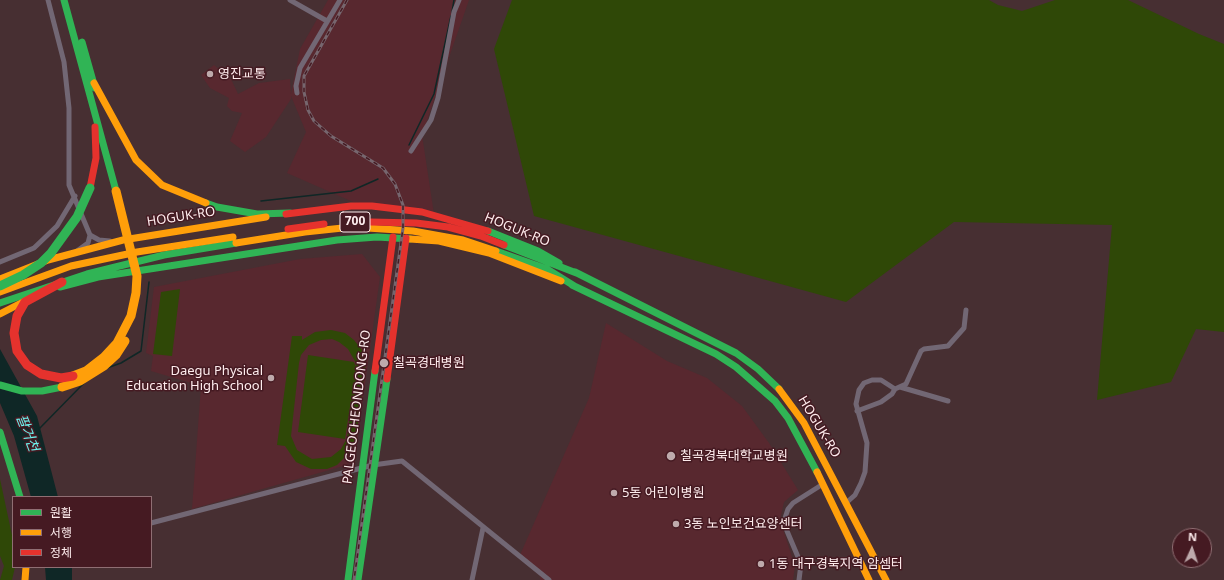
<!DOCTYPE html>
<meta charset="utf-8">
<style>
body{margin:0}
#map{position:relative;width:1224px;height:580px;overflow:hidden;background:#472f32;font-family:"Noto Sans","Noto Sans KR",sans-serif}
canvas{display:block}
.legend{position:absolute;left:12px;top:496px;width:140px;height:72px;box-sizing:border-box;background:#451a22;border:1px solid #8f6e73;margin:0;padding:5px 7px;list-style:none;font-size:12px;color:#feeced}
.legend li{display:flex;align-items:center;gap:8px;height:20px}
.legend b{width:20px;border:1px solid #8f6e73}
.north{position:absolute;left:1172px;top:528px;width:40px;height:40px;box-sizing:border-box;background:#451a22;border:1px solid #8f6e73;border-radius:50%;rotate:3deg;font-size:11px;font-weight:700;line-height:16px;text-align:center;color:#feeced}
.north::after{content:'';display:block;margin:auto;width:14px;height:18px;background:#beaaac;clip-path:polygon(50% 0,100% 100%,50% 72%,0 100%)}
</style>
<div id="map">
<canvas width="1224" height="580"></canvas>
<ul class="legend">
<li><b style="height:5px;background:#30b455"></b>원활</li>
<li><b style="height:5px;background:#ff9f0a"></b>서행</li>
<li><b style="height:5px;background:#e5322d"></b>정체</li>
</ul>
<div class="north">N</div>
</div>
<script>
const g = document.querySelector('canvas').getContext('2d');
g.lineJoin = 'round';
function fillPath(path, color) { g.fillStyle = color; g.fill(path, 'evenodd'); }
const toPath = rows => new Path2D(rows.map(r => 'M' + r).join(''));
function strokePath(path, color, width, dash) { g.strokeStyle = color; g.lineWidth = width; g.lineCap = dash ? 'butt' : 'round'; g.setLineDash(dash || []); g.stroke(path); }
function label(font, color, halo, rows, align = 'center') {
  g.font = font + ' "Noto Sans","Noto Sans KR",sans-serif'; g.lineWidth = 3; g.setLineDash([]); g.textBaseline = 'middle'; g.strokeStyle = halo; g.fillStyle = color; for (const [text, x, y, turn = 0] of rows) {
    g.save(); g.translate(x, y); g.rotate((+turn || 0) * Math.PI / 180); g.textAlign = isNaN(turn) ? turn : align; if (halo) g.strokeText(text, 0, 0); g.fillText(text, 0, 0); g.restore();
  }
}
const built = toPath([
 [328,0,469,0,422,135,434,214,353,202,287,173,306,132,291,96,291,99,266,137,245,152,230,141,242,113,232,111,227,106,229,98,210,88,201,75,214,65,231,79,238,94,259,83,290,79,291,94,300,49],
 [362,254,380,277,354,463,192,509,201,386,151,371,153,356,146,353,154,287,300,259],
 [606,323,667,361,707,378,742,406,769,443,798,490,784,502,780,520,795,566,793,580,540,580,540,576,520,555,589,398]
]);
const green = toPath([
 [512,0,989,0,998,5,1022,11,1055,0,1128,0,1199,34,1224,44,1224,332,1196,329,1171,382,1097,400,1112,225,954,222,846,302,534,216,494,49],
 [180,289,172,356,153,354,161,292],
 [331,330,345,333,354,340,362,350,366,361,356,439,351,451,337,465,327,469,311,469,296,462,285,446,277,445,292,336,302,336,302,340,315,332],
 [332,339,339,342,348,349,356,363,347,438,341,449,331,457,312,459,297,450,291,436,299,363,301,355,309,345,321,340],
 [308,355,354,362,356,368,345,439,298,432],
 [0,479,13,540,13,567,15,567,12,580,0,580,4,566,0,556]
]);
const water = toPath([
 [0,349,37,416,58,497,31,497,14,436,0,403],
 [45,567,72,567,72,580,46,580]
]);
const stream = toPath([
 [452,12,454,0],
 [409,145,434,94,451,16],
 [261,201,351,191,378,179],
 [107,368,121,363,141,351,149,282],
 [39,429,84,383]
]);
const street = toPath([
 [48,0,64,62,69,108,69,185,90,235,99,240,110,241],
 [290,0,327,21],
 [297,93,296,86,300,68,340,0],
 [411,151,431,120,438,98,454,12,459,0],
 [77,251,88,243,90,235],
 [0,262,34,248,57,226,75,196],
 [900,387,948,401],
 [857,411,881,402,892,394,895,389,906,384,921,351,924,349,948,346,964,328,966,310],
 [846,503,855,495,861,483,865,472,867,443,856,404,859,390,864,383,872,380,881,380,895,389],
 [151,523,373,465,402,461,549,580],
 [472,580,483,528],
 [799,580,801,564,787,531,785,518,788,509,793,503,823,484]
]);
const fast = toPath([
 [64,0,116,191],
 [82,42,95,88],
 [206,203,217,207,257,214,290,213],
 [488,231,538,251,559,263],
 [504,245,579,274],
 [496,251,547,269,576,287],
 [575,272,736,353,758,369,779,389],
 [572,285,716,354,736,367,775,401,788,418,817,472],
 [60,287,98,277,337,240,377,237,410,239],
 [0,303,87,274,164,255,236,243],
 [0,385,22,391,42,391,62,387],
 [0,432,20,497],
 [348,580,375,371],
 [358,580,387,379]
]);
const slow = toPath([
 [94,83,136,160,162,185,206,203],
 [410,239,439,241,489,253,561,281],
 [236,243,305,232,352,227,413,231,463,240,496,251],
 [0,279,48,260,123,240,266,217],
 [0,292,71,266,137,252,233,237],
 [0,314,27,300],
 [779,389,804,423,886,580],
 [817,472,869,580],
 [25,580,26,567]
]);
const jam = toPath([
 [90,188,96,158,95,127],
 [286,214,351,206,372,206,422,212,488,231],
 [371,222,416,223,448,227,481,236,504,245],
 [288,229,324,224],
 [375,371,393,237],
 [387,379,406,238]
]);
const rail = toPath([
 [347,0,304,76,304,92,308,110,314,121,331,136,383,168,395,184,403,205,403,228,354,580]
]);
const fastBridge = toPath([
 [0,286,23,275,41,263,51,253,77,217,90,188]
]);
const slowBridge = toPath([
 [73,376,86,371,104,357,117,343,131,316,136,293,137,276,116,191],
 [62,387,80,381,104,366,116,355,125,341]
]);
const jamBridge = toPath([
 [62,282,25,302,17,316,14,333,17,351,27,365,41,374,61,378,73,376]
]);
const markers = [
 [210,74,4,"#beaaac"],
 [384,363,5,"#beaaac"],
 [271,378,4,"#beaaac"],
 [671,456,5,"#beaaac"],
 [614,493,4,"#beaaac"],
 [676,524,4,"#beaaac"],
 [761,564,4,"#beaaac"]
];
const shields = [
 [355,222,30]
];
const shieldNames = [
 ["700",355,222]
];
const poiNames = [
 ["영진교통",218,74],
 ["칠곡경대병원",393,363],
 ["Daegu Physical",263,371,"right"],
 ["Education High School",263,386,"right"],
 ["칠곡경북대학교병원",680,456],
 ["5동 어린이병원",622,493],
 ["3동 노인보건요양센터",684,524],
 ["1동 대구경북지역 암셈터",769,564]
];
const streetNames = [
 ["HOGUK-RO",181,217,-9],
 ["HOGUK-RO",517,230,22],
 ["PALGEOCHEONDONG-RO",357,407,-83],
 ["HOGUK-RO",819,427,59]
];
const waterNames = [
 ["팔거천",27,433,69]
];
fillPath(built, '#58282f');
fillPath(green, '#2f4807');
fillPath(water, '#0f2726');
strokePath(stream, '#0f2726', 1.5);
strokePath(street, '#726774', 5);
strokePath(fast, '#30b455', 7);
strokePath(slow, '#ff9f0a', 7);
strokePath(jam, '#e5322d', 7);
strokePath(rail, '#76666e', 3);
strokePath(rail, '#451a22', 1.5, [4.5]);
strokePath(fastBridge, '#30b455', 9);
strokePath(slowBridge, '#ff9f0a', 9);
strokePath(jamBridge, '#e5322d', 9);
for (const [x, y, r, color] of markers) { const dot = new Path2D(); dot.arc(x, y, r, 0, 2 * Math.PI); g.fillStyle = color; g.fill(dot); strokePath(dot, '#451a22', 1.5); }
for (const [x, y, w] of shields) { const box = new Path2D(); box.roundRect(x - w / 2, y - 10, w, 20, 3); g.fillStyle = '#451a22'; g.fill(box); strokePath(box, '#feeced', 1); }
label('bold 12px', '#feeced', null, shieldNames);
label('13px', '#feeced', '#451a22', poiNames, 'left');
label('13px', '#feeced', '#451a22', streetNames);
label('italic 14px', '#6df4ef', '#451a22', waterNames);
</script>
